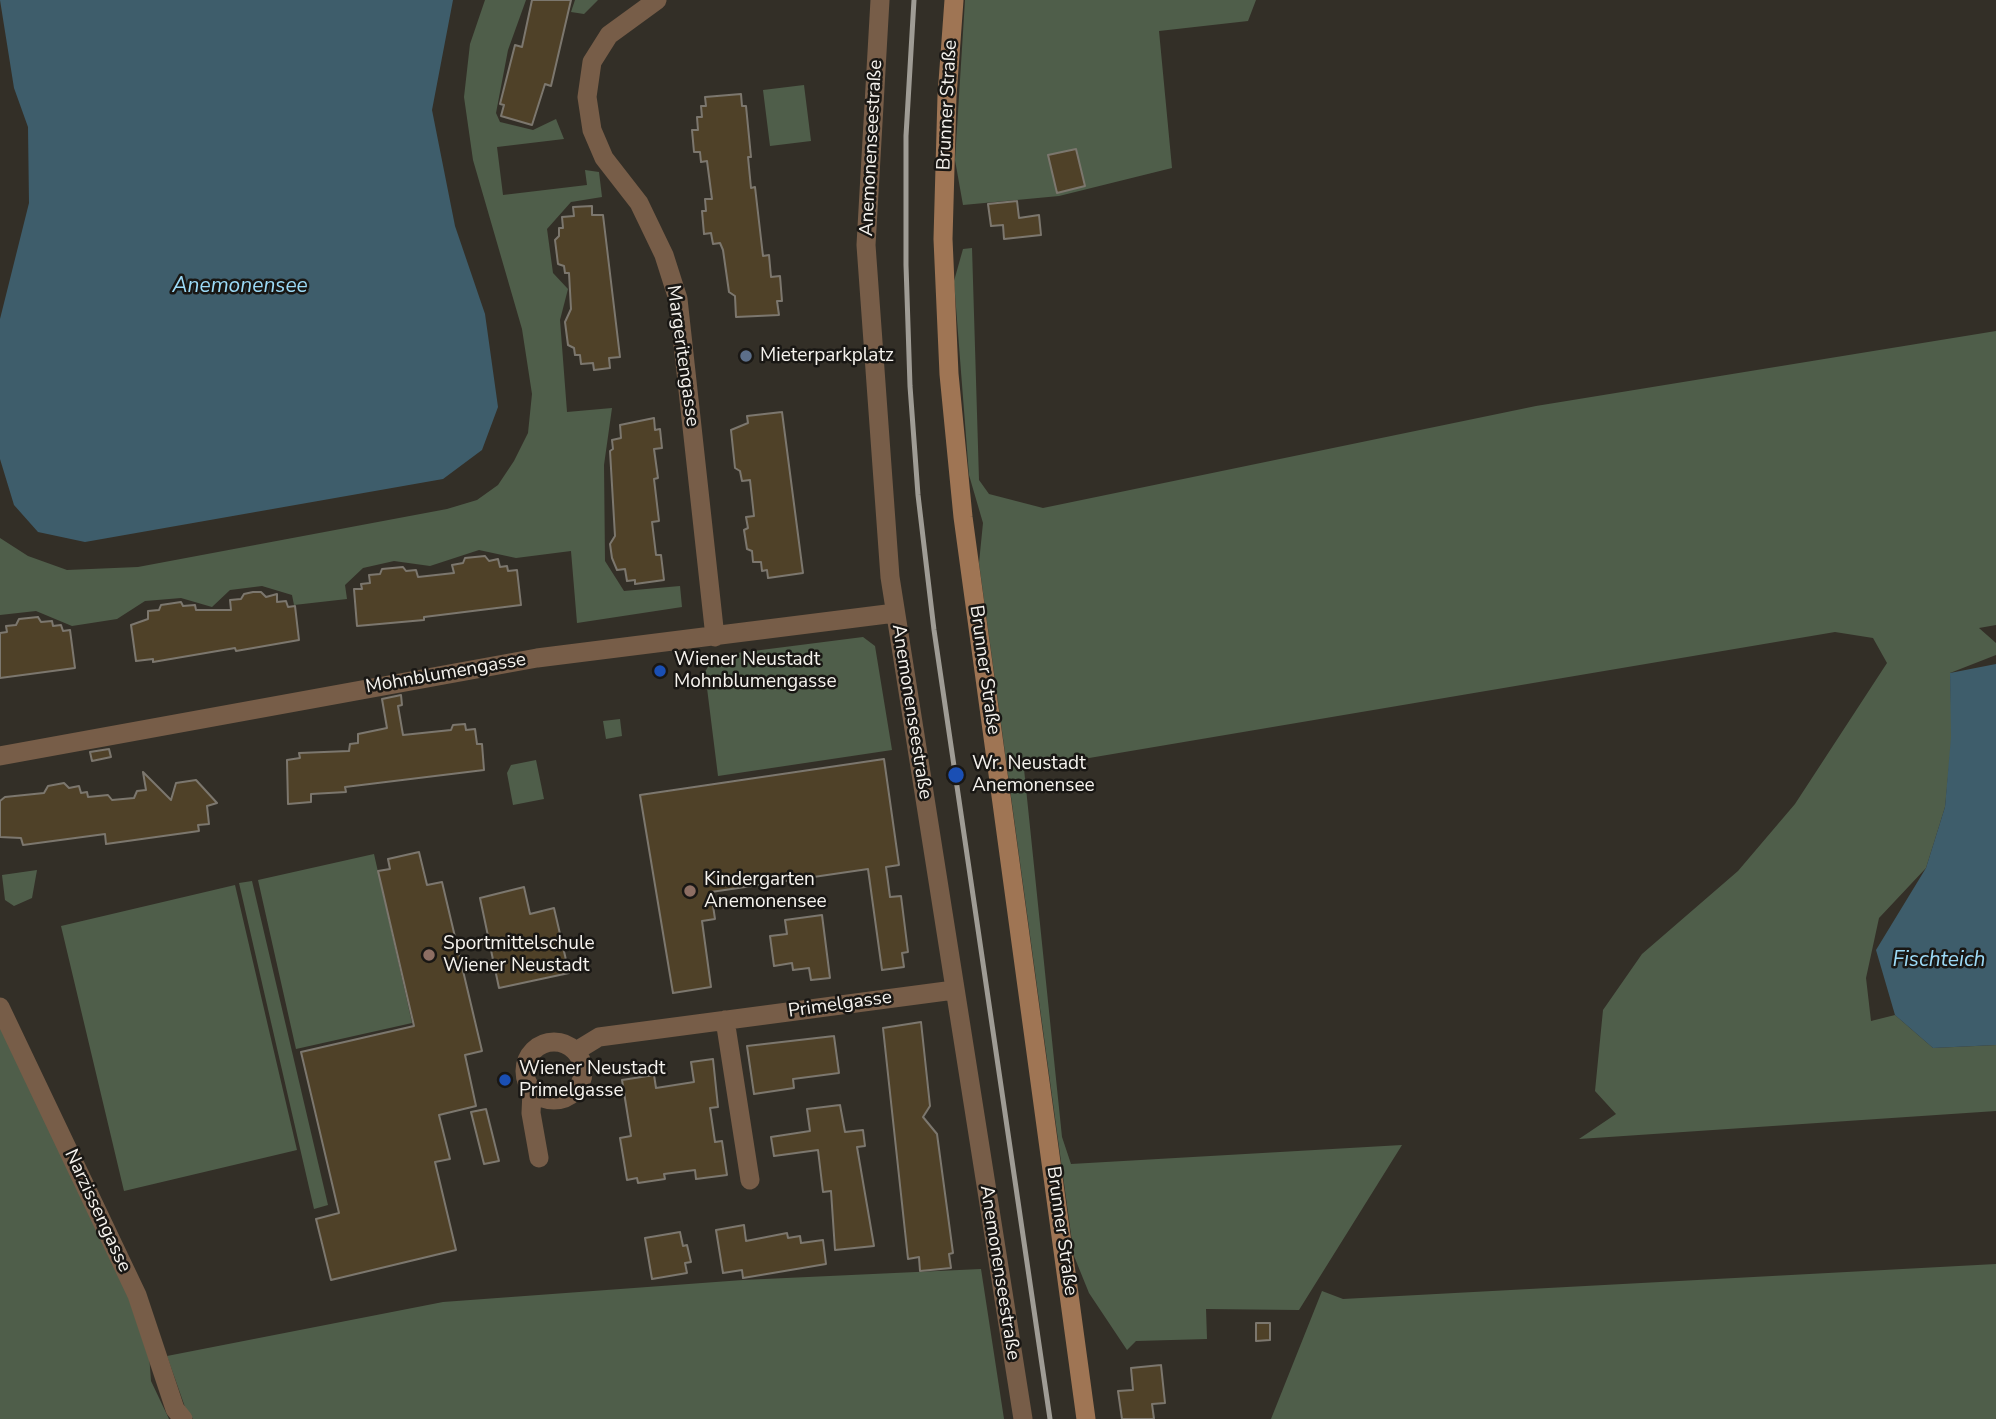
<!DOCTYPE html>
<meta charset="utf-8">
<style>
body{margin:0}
canvas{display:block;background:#332f27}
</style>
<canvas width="1996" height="1419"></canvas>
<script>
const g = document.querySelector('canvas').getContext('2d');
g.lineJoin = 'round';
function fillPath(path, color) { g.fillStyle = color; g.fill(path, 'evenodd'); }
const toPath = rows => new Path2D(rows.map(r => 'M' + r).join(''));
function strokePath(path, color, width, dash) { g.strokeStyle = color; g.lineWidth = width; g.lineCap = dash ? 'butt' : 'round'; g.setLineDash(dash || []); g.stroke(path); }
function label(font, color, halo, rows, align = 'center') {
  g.font = font + ' "Nunito Sans",sans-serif'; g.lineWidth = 5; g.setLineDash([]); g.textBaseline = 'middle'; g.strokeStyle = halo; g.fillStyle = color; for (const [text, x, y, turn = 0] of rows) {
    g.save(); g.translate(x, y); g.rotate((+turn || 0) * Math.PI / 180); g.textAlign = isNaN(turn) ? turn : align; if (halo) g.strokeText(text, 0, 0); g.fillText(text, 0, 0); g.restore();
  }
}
const green = toPath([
 [485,0,526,0,508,50,496,113,500,122,533,130,556,119,564,139,497,147,503,195,587,185,585,170,599,172,602,197,571,202,547,229,553,273,568,289,560,320,567,412,612,408,604,465,605,561,624,591,680,586,682,607,577,623,571,551,516,558,479,550,430,566,394,561,363,568,345,585,347,599,294,605,292,595,262,586,230,590,212,607,181,598,145,601,117,619,72,626,36,611,0,615,0,538,28,556,67,570,138,567,447,509,477,500,498,485,514,461,528,433,532,394,522,329,473,160,464,97,470,44],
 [575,0,598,0,584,14,571,12],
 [965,0,1256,0,1248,21,1159,31,1172,168,1059,196,963,205,955,160],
 [804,85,811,141,770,146,763,90],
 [972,248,979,480,989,494,1043,508,1536,406,1996,331,1996,625,1979,628,1996,643,1996,655,1950,673,1952,737,1945,807,1926,868,1879,918,1866,978,1871,1021,1895,1015,1933,1048,1996,1045,1996,1111,1579,1139,1616,1114,1595,1091,1603,1010,1642,954,1738,871,1795,804,1887,663,1873,638,1835,632,1024,769,1062,1137,1071,1164,1402,1145,1299,1310,1206,1309,1207,1339,1136,1341,1127,1350,1089,1293,1074,1256,979,563,983,523,969,475,954,281,963,249],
 [863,637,875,646,892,750,718,776,705,672,714,656],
 [620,719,622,736,606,739,603,721],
 [536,760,544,799,513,805,507,773,511,765],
 [374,854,412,1023,296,1049,258,880],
 [37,870,32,898,14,906,5,900,2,875],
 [252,881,328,1205,314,1209,239,883],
 [235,885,297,1150,124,1191,61,926],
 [0,1019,130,1292,149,1354,151,1381,169,1419,0,1419],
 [1996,1264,1996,1419,1271,1419,1322,1291,1343,1299],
 [981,1269,1004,1419,193,1419,185,1407,167,1356,443,1302,743,1280]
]);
const water = toPath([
 [0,0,453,0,432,110,455,226,485,314,498,407,482,450,443,479,85,542,38,532,14,505,0,459,0,319,29,203,28,127,14,88],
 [1996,664,1996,1045,1933,1048,1895,1015,1876,950,1926,868,1945,807,1951,737,1950,673]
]);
const building = toPath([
 [532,0,571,0,551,86,545,84,532,125,501,116,504,105,500,104,515,45,522,47,532,0],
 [741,94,742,106,746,106,751,157,748,157,751,188,755,187,763,256,769,255,771,277,780,276,782,301,777,301,779,315,736,317,735,296,729,292,723,250,720,243,713,244,711,233,704,234,702,211,706,211,705,199,712,199,707,161,701,162,700,152,694,152,692,130,698,130,697,117,702,117,701,106,706,106,705,97,741,94],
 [1076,149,1085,186,1057,193,1048,155,1076,149],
 [1017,201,1019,218,1039,215,1041,235,1004,239,1003,225,991,226,988,204,1017,201],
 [592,206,592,215,603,215,620,357,609,358,610,368,594,370,593,363,581,364,580,355,575,355,574,348,568,345,565,322,571,309,569,273,565,273,564,266,558,264,555,240,559,236,559,228,563,228,562,217,574,216,573,207,592,206],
 [782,412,803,573,768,578,767,570,762,571,761,562,753,562,752,551,747,549,744,530,748,528,746,517,754,516,750,480,742,481,740,471,735,468,731,430,748,423,747,416,782,412],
 [654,418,655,430,660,429,662,448,654,449,658,478,654,479,659,521,652,522,656,555,661,555,664,580,635,584,635,580,627,581,625,569,617,570,612,558,610,544,615,536,610,451,613,449,612,440,621,438,620,425,654,418],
 [485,556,489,561,498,559,500,567,507,566,508,571,517,570,521,605,424,617,424,620,357,626,354,589,362,589,361,584,370,583,369,575,380,574,382,569,403,567,406,571,416,570,418,577,454,573,452,565,463,563,465,558,485,556],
 [253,592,261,592,266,597,277,594,277,602,286,601,288,607,295,606,299,640,236,651,235,648,153,662,153,659,136,661,131,625,148,619,148,611,159,610,161,605,181,602,183,606,195,605,196,610,231,610,230,600,241,599,244,594,253,592],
 [38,617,41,622,52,621,53,626,61,625,63,631,70,630,75,668,0,678,0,633,7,632,6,626,16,625,19,619,38,617],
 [401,695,402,705,398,706,403,735,451,730,453,725,465,724,466,730,475,729,477,744,482,744,484,770,345,787,346,792,311,794,311,802,288,804,287,760,300,758,299,753,349,751,350,744,358,743,358,734,387,728,382,699,401,695],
 [109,749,111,757,92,761,90,752,109,749],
 [884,759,899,865,886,867,890,897,901,896,908,952,902,953,904,967,882,970,868,869,711,892,715,919,702,921,711,987,673,993,640,795,884,759],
 [143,772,171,800,176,783,196,780,217,803,207,806,209,824,198,825,199,831,106,844,105,834,23,845,21,838,0,837,0,801,5,797,44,793,48,786,64,783,69,788,79,786,81,793,87,792,88,797,108,795,112,800,134,798,137,791,146,790,143,772],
 [419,852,427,885,442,882,482,1051,465,1055,476,1106,439,1115,450,1159,435,1162,456,1250,331,1280,316,1219,339,1213,301,1052,414,1026,378,871,390,869,388,859,419,852],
 [524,887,530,914,554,908,569,973,499,988,480,898,524,887],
 [822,915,830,978,811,980,809,968,793,970,792,963,774,966,770,936,787,934,785,920,822,915],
 [921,1022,930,1106,923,1117,937,1134,953,1253,949,1254,951,1268,920,1271,919,1257,908,1259,883,1028,921,1022],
 [834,1036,839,1073,793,1079,794,1088,754,1094,747,1046,834,1036],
 [713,1059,718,1107,710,1108,715,1142,722,1141,727,1175,696,1179,695,1170,664,1174,665,1179,638,1183,637,1178,627,1180,620,1138,631,1136,622,1080,654,1075,656,1088,694,1082,691,1062,713,1059],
 [840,1105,845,1132,863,1130,865,1146,857,1147,874,1246,835,1250,831,1191,823,1192,818,1150,774,1156,771,1137,810,1131,807,1109,840,1105],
 [486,1109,499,1161,484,1164,471,1112,486,1109],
 [744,1225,746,1241,787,1233,788,1238,800,1236,801,1243,823,1240,826,1264,743,1278,742,1270,723,1273,716,1230,744,1225],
 [680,1232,683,1246,687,1245,691,1262,685,1263,687,1273,652,1279,645,1238,680,1232],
 [1256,1323,1270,1323,1270,1340,1256,1341,1256,1323],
 [1161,1365,1165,1403,1152,1404,1154,1419,1122,1419,1118,1391,1133,1390,1131,1368,1161,1365]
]);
const minor = toPath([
 [657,0,609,35,592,62,587,97,592,130,604,158,639,203,664,255,678,299,715,637],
 [880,0,866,245,890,577,1023,1419],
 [0,756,537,658,895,613],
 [0,1007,137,1295,175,1409,183,1419],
 [725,1020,750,1180],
 '525 1071a29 29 0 1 1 58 0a29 29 0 1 1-58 0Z',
 [576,1051,599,1037,954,990],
 [532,1091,531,1113,539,1158]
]);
const secondary = toPath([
 [954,0,947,96,943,239,949,374,963,517,1086,1419]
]);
const rail = toPath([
 [914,0,906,136,906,265,910,386,918,495,934,630,1050,1419]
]);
const markers = [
 [746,356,7,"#5c6f8a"],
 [660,671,7,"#1a4fb4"],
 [956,775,9,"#1a4fb4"],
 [690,891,7,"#8d6e63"],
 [429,955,7,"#8d6e63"],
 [505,1080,7,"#1a4fb4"]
];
const streetNames = [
 ["Brunner Straße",948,105,-87],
 ["Anemonenseestraße",872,148,-87],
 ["Margeritengasse",682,356,82],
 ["Brunner Straße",984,670,82],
 ["Mohnblumengasse",446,674,-10],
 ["Anemonenseestraße",911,712,81],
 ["Primelgasse",840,1005,-8],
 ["Narzissengasse",97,1211,65],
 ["Brunner Straße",1061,1231,82],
 ["Anemonenseestraße",999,1273,81]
];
const poiNames = [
 ["Mieterparkplatz",760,356],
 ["Wiener Neustadt",674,660],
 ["Mohnblumengasse",674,682],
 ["Wr. Neustadt",972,764],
 ["Anemonensee",972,786],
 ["Kindergarten",704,880],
 ["Anemonensee",704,902],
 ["Sportmittelschule",443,944],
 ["Wiener Neustadt",443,966],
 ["Wiener Neustadt",519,1069],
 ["Primelgasse",519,1091]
];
const waterNames = [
 ["Anemonensee",240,287],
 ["Fischteich",1939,961]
];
fillPath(green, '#4f5e4a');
fillPath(water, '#3e5d6b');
fillPath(building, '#4f4128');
strokePath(building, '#7c776e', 2);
strokePath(minor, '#775d48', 19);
strokePath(secondary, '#9f7554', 19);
strokePath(rail, '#9f9c95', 5);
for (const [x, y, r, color] of markers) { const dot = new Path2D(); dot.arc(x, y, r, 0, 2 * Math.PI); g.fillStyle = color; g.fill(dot); strokePath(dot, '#191714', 2.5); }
label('19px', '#f6f3ee', '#191714', streetNames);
label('19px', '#f6f3ee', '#191714', poiNames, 'left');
label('italic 21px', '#9cdaf6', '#191714', waterNames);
</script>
